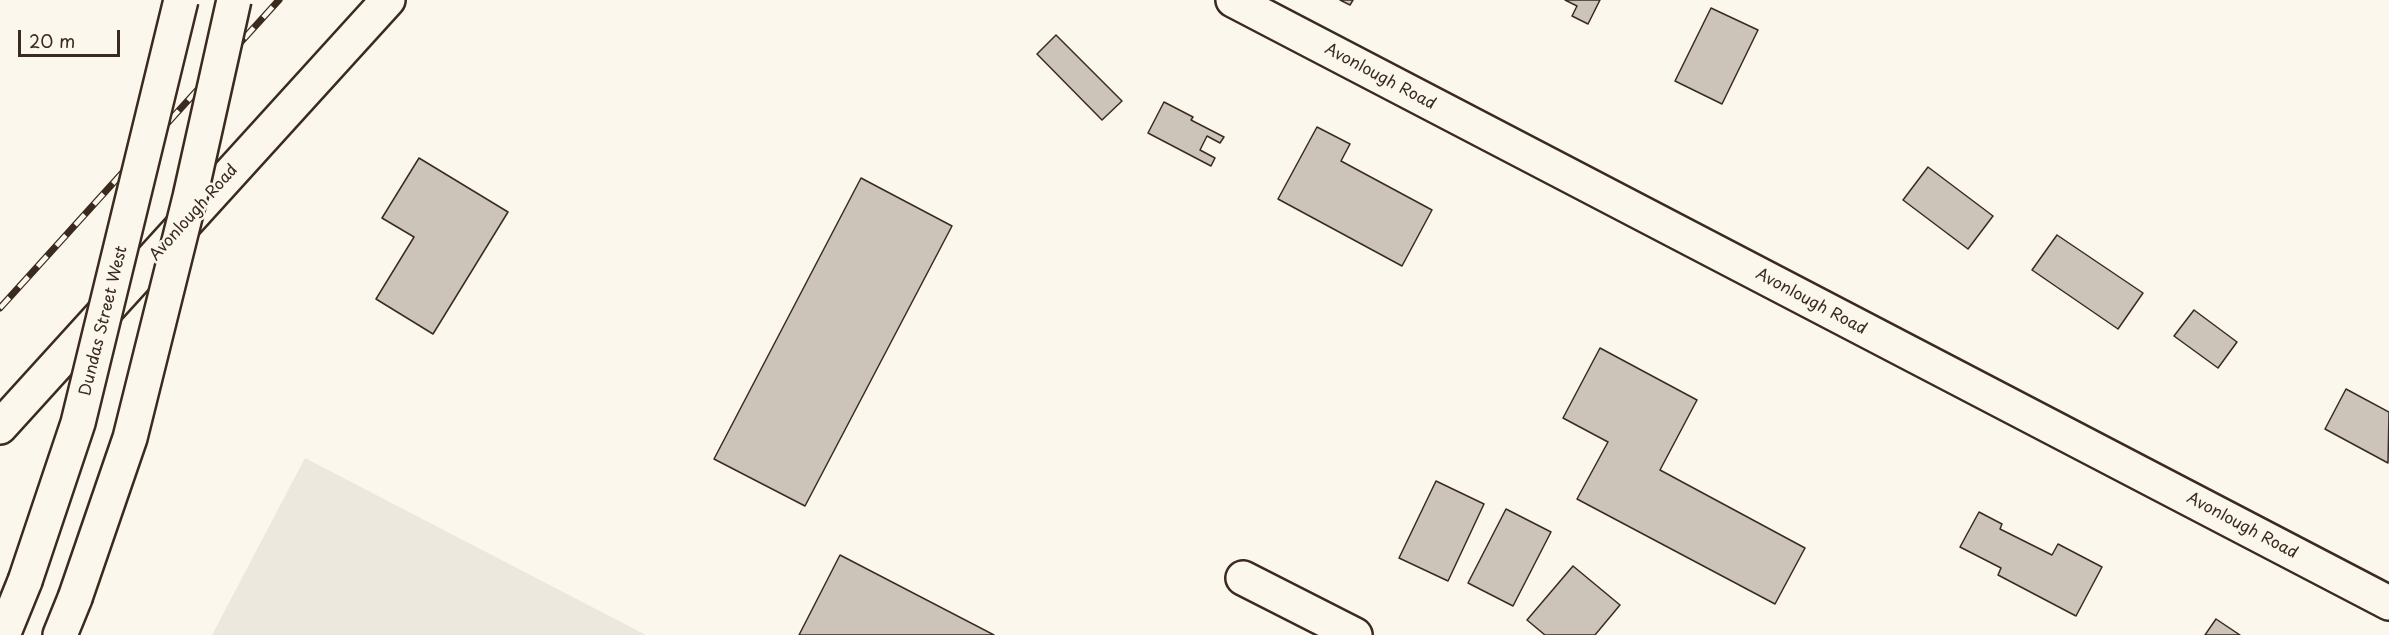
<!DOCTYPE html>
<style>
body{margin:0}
#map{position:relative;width:2389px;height:635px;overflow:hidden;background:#fbf7ec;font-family:"Playpen Sans",sans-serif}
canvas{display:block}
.scale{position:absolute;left:18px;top:30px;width:102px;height:27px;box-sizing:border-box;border:3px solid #3b2a1e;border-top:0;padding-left:8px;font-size:18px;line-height:21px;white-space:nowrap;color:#3b2a1e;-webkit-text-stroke:4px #fbf7ec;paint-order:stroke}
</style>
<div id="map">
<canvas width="2389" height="635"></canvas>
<div class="scale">20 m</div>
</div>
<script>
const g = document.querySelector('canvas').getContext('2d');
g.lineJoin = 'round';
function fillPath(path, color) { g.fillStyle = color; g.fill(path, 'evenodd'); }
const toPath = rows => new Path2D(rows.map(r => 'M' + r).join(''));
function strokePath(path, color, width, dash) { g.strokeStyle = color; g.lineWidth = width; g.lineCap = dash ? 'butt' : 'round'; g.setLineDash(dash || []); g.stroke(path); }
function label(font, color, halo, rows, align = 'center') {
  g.font = font + ' "Playpen Sans",sans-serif'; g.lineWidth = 5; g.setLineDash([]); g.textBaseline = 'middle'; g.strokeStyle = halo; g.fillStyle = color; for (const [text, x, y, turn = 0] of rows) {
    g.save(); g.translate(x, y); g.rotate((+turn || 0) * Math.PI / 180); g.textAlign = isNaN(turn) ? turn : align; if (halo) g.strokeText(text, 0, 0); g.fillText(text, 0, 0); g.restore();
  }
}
const built = toPath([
 [305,458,434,525,646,635,212,635]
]);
const building = toPath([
 [1340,0,1353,0,1350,5,1340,0],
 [1565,0,1600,0,1588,24,1572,16,1577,6,1565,0],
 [1711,8,1758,30,1722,104,1675,81,1711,8],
 [1056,35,1122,101,1102,120,1037,54,1056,35],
 [1164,102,1193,117,1191,120,1224,137,1220,143,1207,136,1200,150,1215,158,1211,166,1148,133,1164,102],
 [1317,127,1350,144,1341,161,1432,210,1402,266,1278,199,1317,127],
 [419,158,508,212,433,334,376,299,414,237,382,218,419,158],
 [1928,167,1993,216,1968,249,1903,200,1928,167],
 [861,178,952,226,805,506,714,459,861,178],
 [2057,235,2143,293,2118,329,2032,270,2057,235],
 [2194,310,2237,342,2218,368,2174,336,2194,310],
 [1600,348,1697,400,1660,470,1805,548,1775,604,1577,499,1608,442,1563,418,1600,348],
 [2346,389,2389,412,2388,463,2325,429,2346,389],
 [1436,481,1484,504,1448,581,1399,558,1436,481],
 [1506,509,1551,532,1513,606,1468,583,1506,509],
 [1979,512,2002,524,2000,529,2052,555,2058,544,2102,567,2076,616,1998,575,2001,568,1960,547,1979,512],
 [840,555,994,635,799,635,840,555],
 [1573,566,1620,605,1595,635,1545,635,1527,620,1573,566],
 [2216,619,2240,635,2205,635,2216,619]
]);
const street = toPath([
 [1243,578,1355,635]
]);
const secondary = toPath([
 [1233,0,2389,603],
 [0,427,388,0]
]);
const primary = toPath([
 [3,635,25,581],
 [60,635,75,598]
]);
const rail = toPath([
 [0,308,279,0]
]);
const primaryBridge = toPath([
 [25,581,78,423,181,0],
 [75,598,130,438,190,197,234,0]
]);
const streetNames = [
 ["Avonlough Road",1380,77,28],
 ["Avonlough Road",194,213,-48],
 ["Avonlough Road",1811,302,28],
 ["Dundas Street West",104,321,-76],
 ["Avonlough Road",2242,526,28]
];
fillPath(built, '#ede8dd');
fillPath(building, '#ccc4b9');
strokePath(building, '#3b2a1e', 1.5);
strokePath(street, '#3b2a1e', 38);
strokePath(secondary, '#3b2a1e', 38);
strokePath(primary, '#3b2a1e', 38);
strokePath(street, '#fbf7ec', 33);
strokePath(secondary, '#fbf7ec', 33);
strokePath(primary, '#fbf7ec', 33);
strokePath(rail, '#3b2a1e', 7);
strokePath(rail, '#fbf7ec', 4.5, [14]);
strokePath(primaryBridge, '#3b2a1e', 38, []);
strokePath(primaryBridge, '#fbf7ec', 33);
label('16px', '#3b2a1e', '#fbf7ec', streetNames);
</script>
